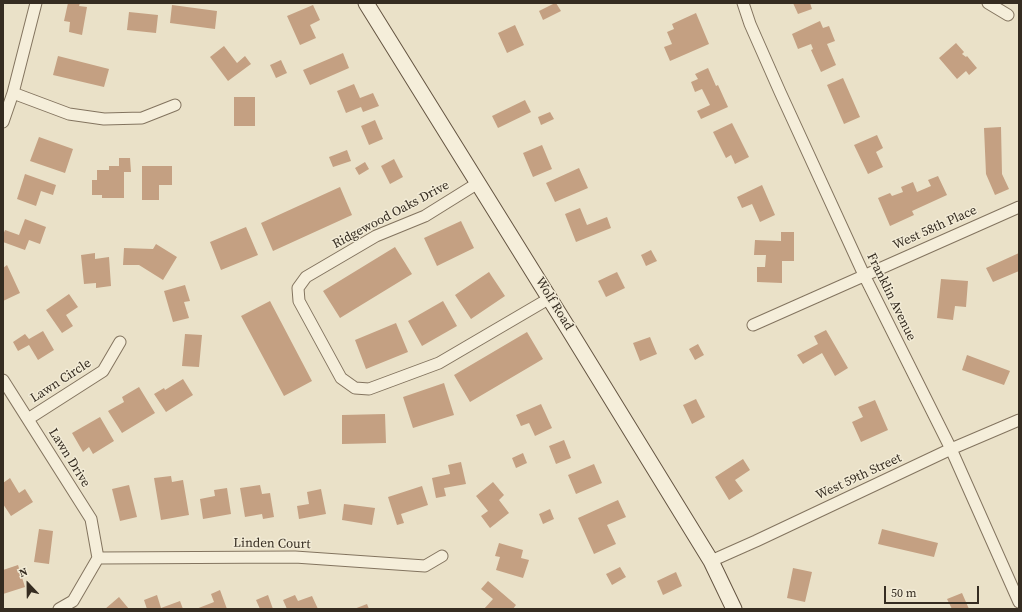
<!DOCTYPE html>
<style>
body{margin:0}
#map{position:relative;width:1022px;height:612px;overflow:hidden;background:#eae1c8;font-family:"Source Serif 4",serif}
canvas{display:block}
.frame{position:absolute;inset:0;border:4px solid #352c21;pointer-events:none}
.north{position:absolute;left:8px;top:564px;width:40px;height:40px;-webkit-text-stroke:3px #f2ebd6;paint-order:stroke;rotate:338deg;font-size:11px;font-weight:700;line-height:16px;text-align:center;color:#352c21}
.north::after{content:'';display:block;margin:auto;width:14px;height:18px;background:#352c21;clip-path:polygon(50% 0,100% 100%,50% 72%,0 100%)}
.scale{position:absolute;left:884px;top:586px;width:95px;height:18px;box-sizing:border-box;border:2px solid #352c21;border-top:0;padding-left:5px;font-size:12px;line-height:14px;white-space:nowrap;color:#352c21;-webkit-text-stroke:3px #f2ebd6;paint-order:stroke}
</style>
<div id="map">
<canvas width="1022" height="612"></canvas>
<div class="frame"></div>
<div class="north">N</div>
<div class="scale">50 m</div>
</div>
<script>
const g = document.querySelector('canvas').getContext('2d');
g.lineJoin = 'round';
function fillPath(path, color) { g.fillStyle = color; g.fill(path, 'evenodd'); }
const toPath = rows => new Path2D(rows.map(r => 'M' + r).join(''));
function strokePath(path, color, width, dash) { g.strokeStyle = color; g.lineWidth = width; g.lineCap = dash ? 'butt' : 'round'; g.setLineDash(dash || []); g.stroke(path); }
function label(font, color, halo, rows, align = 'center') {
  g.font = font + ' "Source Serif 4",serif'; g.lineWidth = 3; g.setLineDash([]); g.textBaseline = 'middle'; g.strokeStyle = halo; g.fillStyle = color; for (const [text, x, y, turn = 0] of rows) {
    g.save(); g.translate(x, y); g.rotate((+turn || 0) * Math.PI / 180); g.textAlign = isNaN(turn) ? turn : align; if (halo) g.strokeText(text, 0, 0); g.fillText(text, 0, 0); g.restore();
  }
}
const building = toPath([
 [68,3,80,3,79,6,87,7,82,35,69,32,70,22,64,21],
 [555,3,556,3,561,11,543,20,539,11],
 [793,3,810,3,812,9,798,14],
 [172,5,217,11,215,29,170,23],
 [313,5,320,20,310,25,316,38,300,45,287,16],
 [129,12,158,15,156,33,127,30],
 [696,13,709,44,670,61,664,47,672,44,667,32,674,29,672,24],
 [820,21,823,28,829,26,835,41,827,44,836,65,821,72,811,50,813,49,811,44,798,49,792,34],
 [515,25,524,45,507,53,498,33],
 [956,43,964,52,962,54,966,57,967,56,977,68,969,75,966,71,957,79,939,58],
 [224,46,237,63,245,56,251,64,228,81,210,57],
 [343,53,349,68,310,85,303,70],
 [58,56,109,69,104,87,53,75],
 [281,60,287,73,276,78,270,65],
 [708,68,716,86,718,85,728,107,701,119,697,111,710,105,702,89,695,92,691,82,698,79,695,74],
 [843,78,860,117,844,124,827,85],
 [354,84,360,98,373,93,379,106,363,112,361,107,346,113,337,91],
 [234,97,255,97,255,126,234,126],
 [525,100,531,112,498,128,492,116],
 [550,112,554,119,541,125,538,117],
 [375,120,383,139,369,145,361,126],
 [732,123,749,157,735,164,731,155,726,158,713,132],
 [1001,127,1002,174,1009,189,995,195,986,174,984,128],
 [877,135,883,148,876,152,883,167,868,174,854,145],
 [39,137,73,149,65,173,30,161],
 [542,145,552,169,533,177,523,153],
 [347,150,351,161,333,167,329,157],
 [119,158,130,158,131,172,124,172,124,198,102,198,102,195,92,195,92,180,97,180,97,170,109,170,109,166,119,166],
 [394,159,403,177,390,184,381,166],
 [365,162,369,169,359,175,355,168],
 [142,166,172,166,172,185,159,185,159,200,142,200],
 [579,168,588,188,555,202,546,183],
 [25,174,56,185,53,195,41,191,36,206,17,199],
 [938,176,947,195,912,211,914,215,890,226,878,198,890,193,892,196,903,192,901,187,913,182,917,192,931,186,928,180],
 [762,185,775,215,760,222,752,204,742,208,737,197],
 [340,187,352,215,273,251,261,223],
 [580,208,587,225,607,217,611,228,576,242,565,214],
 [25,219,46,227,40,244,29,240,25,250,3,242,3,235,5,230,19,235],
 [461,221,474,248,437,266,424,238],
 [246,227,258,255,221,270,210,242],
 [781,232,794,232,794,261,782,261,782,283,757,282,757,267,765,267,766,255,754,255,755,240,781,241],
 [156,244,177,257,163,280,139,265,123,265,124,248,153,249],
 [395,247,412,274,340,318,323,291],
 [651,250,657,261,646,266,641,255],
 [95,253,95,259,109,257,111,286,96,288,96,283,84,284,81,255],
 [1019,253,1019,271,993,282,986,268],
 [7,265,20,293,3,301,3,268],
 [489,272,505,296,471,319,455,295],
 [617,272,625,288,606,297,598,281],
 [941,279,968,281,966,307,955,306,953,320,937,318],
 [185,285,190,301,184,302,189,318,173,322,164,291],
 [69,294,78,307,66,315,73,326,62,333,46,310],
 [270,301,312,381,284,396,241,316],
 [443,301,457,326,422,346,408,321],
 [396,323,408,352,366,369,355,340],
 [826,330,848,368,835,376,822,353,803,364,797,355,818,344,814,336],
 [43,331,54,350,38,360,29,345,18,351,13,342,25,334,29,339],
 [527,332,543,359,470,402,454,375],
 [185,334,202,335,199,367,182,366],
 [650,337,657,354,640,361,633,343],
 [698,344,704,355,695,360,689,349],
 [967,355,1010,371,1004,385,962,370],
 [183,379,193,395,166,412,154,394,164,388,165,390],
 [444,383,454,415,413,428,403,397],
 [139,387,155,413,122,433,108,411,124,402,122,397],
 [696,399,705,417,692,424,683,405],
 [875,400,888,430,861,442,852,422,863,417,858,407],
 [541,404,552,428,535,436,529,423,521,426,516,415],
 [385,414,386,443,342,444,342,415],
 [100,417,114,441,93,454,89,447,83,452,72,433],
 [564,440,571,458,556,464,549,446],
 [523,453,527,463,516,468,512,458],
 [743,459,750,470,735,480,743,491,729,500,715,477],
 [461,462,466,484,444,488,446,496,436,498,432,478,450,474,448,465],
 [594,464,602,483,576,494,568,475],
 [171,476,172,482,183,480,189,515,161,520,154,478],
 [10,478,19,493,25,489,33,502,11,516,3,504,3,483],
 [493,482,504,495,499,500,509,513,490,528,481,516,488,511,476,496],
 [129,485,137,517,120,521,112,489],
 [260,485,262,494,270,493,274,517,263,519,262,514,245,517,240,488],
 [422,486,428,505,401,514,404,523,397,525,388,497],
 [227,488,231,514,203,519,200,499,215,496,214,490],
 [321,489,326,514,299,519,297,506,309,504,307,492],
 [618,500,626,517,607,525,616,544,594,554,578,518],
 [344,504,375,508,372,525,342,520],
 [550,509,554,519,543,524,539,514],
 [39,529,53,531,49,564,34,562],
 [882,529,938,543,934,557,878,544],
 [499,543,523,550,521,558,529,560,523,578,496,570,500,557,495,556],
 [18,565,25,587,3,594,3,570],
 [620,567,626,577,612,585,606,574],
 [793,568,812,572,805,602,787,598],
 [676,572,682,586,663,595,657,581],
 [488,581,516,605,513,609,484,609,493,599,481,589],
 [220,590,227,609,196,609,214,602,211,594],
 [962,593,969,609,952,609,947,599],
 [157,595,161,608,180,601,183,609,147,609,144,600],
 [268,595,273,609,260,609,256,600],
 [295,595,298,601,312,596,318,609,287,609,283,600],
 [119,597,129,609,105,609],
 [367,604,369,609,354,609]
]);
const street = toPath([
 [743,3,750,24,780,92,864,275,951,449,1019,602],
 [988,3,1008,15],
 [13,93,69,114,104,119,142,118,175,105],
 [3,122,13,93,36,3],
 [478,183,425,216,376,236,306,277,298,288,299,301,341,378,355,388,369,389,439,363,550,298],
 [753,325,1019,207],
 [3,380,91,519,98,558],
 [28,419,103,371,120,342],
 [98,558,295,557,425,566,442,556],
 [711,561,756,541,951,449,1019,420],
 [59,609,73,601,98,558]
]);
const secondary = toPath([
 [366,3,566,325,711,561,734,609]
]);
const streetNames = [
 ["Ridgewood Oaks Drive",391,215,-28],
 ["West 58th Place",935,228,-24],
 ["Franklin Avenue",891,297,64],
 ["Wolf Road",554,304,58],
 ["Lawn Circle",61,381,-33],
 ["Lawn Drive",69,458,58],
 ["West 59th Street",859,477,-25],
 ["Linden Court",272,544,1]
];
fillPath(building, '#c4a082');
strokePath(street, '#83745f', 13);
strokePath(secondary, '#655542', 17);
strokePath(street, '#f5eeda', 11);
strokePath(secondary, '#f5eeda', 15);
label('13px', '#352c21', '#f2ebd6', streetNames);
</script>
